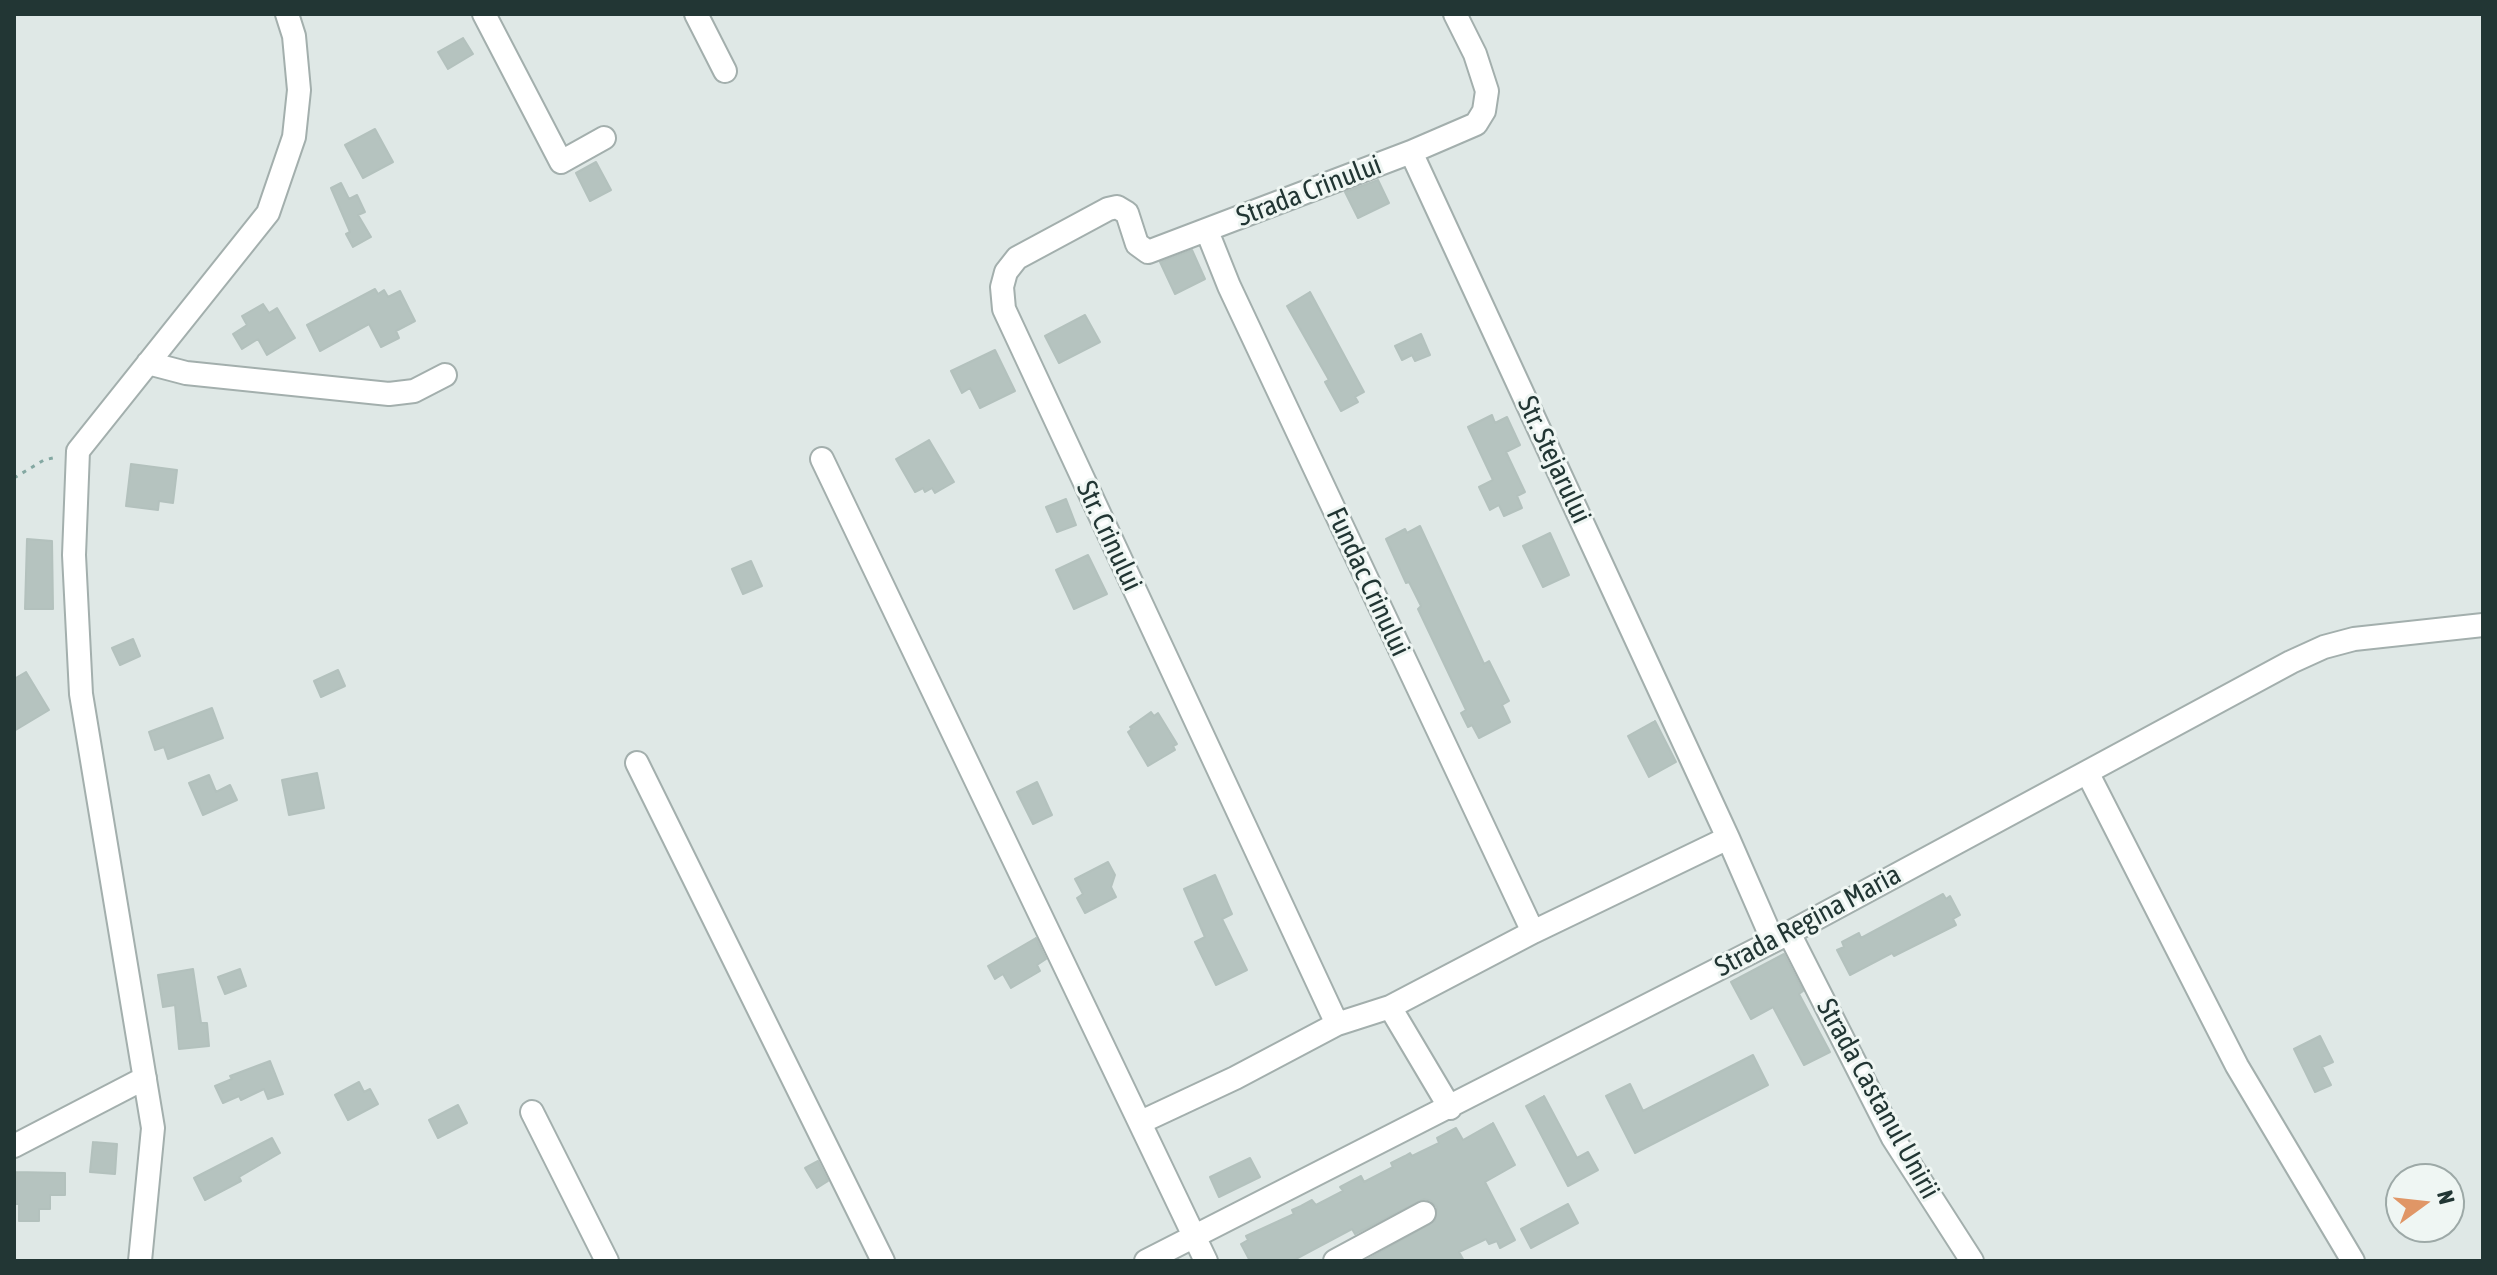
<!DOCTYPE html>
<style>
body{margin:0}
#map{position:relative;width:2497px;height:1275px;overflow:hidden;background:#dfe8e6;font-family:"Asap Condensed",sans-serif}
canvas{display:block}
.frame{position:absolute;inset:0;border:16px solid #223634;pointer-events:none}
.north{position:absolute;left:2385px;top:1163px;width:80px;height:80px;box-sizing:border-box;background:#eff6f3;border:2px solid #9da9a7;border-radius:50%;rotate:75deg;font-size:22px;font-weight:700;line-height:32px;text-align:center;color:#223634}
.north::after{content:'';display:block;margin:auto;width:28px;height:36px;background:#e09666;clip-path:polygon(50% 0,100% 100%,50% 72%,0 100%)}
</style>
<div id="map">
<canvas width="2497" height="1275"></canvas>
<div class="frame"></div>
<div class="north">N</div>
</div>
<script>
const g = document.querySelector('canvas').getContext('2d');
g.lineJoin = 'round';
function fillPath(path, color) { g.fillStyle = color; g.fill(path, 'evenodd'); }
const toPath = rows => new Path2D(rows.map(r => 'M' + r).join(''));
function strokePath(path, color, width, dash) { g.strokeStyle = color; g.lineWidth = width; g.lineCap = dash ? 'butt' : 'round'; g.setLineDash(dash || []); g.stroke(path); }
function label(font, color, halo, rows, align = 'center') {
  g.font = font + ' "Asap Condensed",sans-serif'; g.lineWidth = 6; g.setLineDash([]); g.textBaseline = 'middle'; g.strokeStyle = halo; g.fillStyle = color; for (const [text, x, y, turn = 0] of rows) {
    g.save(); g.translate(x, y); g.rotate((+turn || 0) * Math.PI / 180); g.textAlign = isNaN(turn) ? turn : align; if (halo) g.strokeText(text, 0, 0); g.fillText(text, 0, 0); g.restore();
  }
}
const building = toPath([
 [463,38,473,54,448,69,438,52,463,38],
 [375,129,393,162,363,178,345,145,375,129],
 [596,162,611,190,590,201,576,173,596,162],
 [1378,180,1389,203,1358,218,1345,192,1378,180],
 [341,183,349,199,357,195,365,212,358,215,371,237,353,247,346,234,350,232,331,188,341,183],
 [1192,250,1205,279,1175,294,1160,262,1192,250],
 [375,289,378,294,384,290,388,297,400,291,415,321,396,331,399,338,381,347,369,324,320,351,307,325,375,289],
 [1310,292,1364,392,1355,397,1358,402,1341,411,1325,382,1329,380,1287,306,1310,292],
 [263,304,269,313,277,308,295,338,267,355,258,339,242,349,233,334,247,325,242,316,263,304],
 [1085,315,1100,342,1059,363,1045,336,1085,315],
 [1421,334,1430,355,1415,361,1412,355,1402,360,1395,346,1421,334],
 [995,350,1015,391,980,408,970,388,962,393,951,371,995,350],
 [1492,415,1495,423,1507,417,1520,445,1506,452,1525,492,1517,496,1522,508,1504,516,1499,505,1490,510,1479,487,1493,480,1468,427,1492,415],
 [929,440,954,482,935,493,932,488,925,492,923,488,915,492,896,459,929,440],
 [131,464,177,470,173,503,159,501,158,510,126,506,131,464],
 [1066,499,1076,525,1057,532,1046,507,1066,499],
 [1420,526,1484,664,1489,661,1509,701,1502,705,1510,722,1479,738,1472,725,1468,727,1461,713,1466,710,1418,609,1421,606,1409,582,1406,583,1386,539,1405,529,1407,533,1420,526],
 [1550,533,1569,575,1543,587,1523,546,1550,533],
 [27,539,52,541,53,609,25,609,27,539],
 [1088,555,1107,594,1074,609,1056,570,1088,555],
 [751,561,762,586,743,594,732,569,751,561],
 [133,639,140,656,120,665,112,648,133,639],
 [338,670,345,686,321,697,314,681,338,670],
 [26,672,49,710,14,731,14,679,26,672],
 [212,708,223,738,168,759,164,747,155,750,149,732,212,708],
 [1151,712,1154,716,1158,713,1177,744,1173,746,1175,750,1148,766,1128,732,1132,729,1130,727,1151,712],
 [1655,721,1676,762,1649,777,1628,736,1655,721],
 [317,773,324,808,289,815,282,780,317,773],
 [209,775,216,792,230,785,237,800,203,815,189,783,209,775],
 [1037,782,1052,815,1033,824,1017,792,1037,782],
 [1108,862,1115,875,1111,887,1116,897,1085,913,1077,898,1083,894,1075,879,1108,862],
 [1215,875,1232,914,1222,919,1247,970,1216,985,1195,942,1205,937,1184,889,1215,875],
 [1943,894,1946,899,1950,896,1960,915,1953,919,1956,925,1894,956,1892,953,1850,975,1837,950,1844,947,1842,942,1859,933,1861,938,1943,894],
 [1036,938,1046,959,1037,965,1040,971,1011,988,1003,974,995,979,988,966,1036,938],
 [1784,954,1803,991,1799,994,1830,1052,1804,1065,1773,1007,1751,1019,1731,982,1784,954],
 [193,969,201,1023,207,1023,209,1046,179,1049,175,1005,163,1007,158,975,193,969],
 [240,969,246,986,225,994,218,977,240,969],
 [2320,1036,2333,1062,2322,1067,2331,1085,2315,1092,2294,1049,2320,1036],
 [1753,1055,1768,1085,1635,1153,1606,1096,1630,1084,1643,1111,1753,1055],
 [270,1061,283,1094,268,1099,264,1089,241,1100,239,1096,223,1103,215,1086,232,1079,230,1076,270,1061],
 [359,1082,364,1092,370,1089,378,1104,348,1120,335,1095,359,1082],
 [1544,1096,1577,1158,1588,1152,1598,1170,1568,1186,1526,1106,1544,1096],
 [458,1105,467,1123,438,1138,429,1120,458,1105],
 [1493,1123,1515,1165,1485,1182,1515,1240,1500,1248,1497,1241,1489,1244,1486,1239,1459,1252,1464,1261,1369,1261,1368,1259,1435,1221,1437,1207,1431,1201,1424,1199,1355,1234,1352,1229,1292,1261,1250,1261,1241,1244,1248,1240,1246,1236,1294,1214,1292,1210,1301,1206,1312,1200,1316,1205,1343,1191,1340,1187,1361,1176,1364,1182,1393,1167,1391,1163,1405,1156,1410,1153,1412,1156,1439,1143,1437,1138,1456,1128,1463,1140,1493,1123],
 [272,1138,280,1153,239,1177,241,1181,205,1200,194,1178,272,1138],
 [93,1142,117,1144,115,1174,90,1172,93,1142],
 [1250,1158,1260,1177,1219,1197,1210,1177,1250,1158],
 [818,1161,828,1181,817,1188,805,1168,818,1161],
 [15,1172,65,1173,65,1195,50,1195,50,1209,39,1209,39,1221,19,1221,19,1204,14,1204,15,1172],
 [1568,1204,1578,1223,1531,1248,1521,1229,1568,1204]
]);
const path = toPath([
 [14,478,44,460,57,457]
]);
const minor = toPath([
 [484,14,561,162,604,138],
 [696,14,725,71],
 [1455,14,1475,54,1487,91,1484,111,1476,124,1411,152,1728,838,1773,941],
 [1207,231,1229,286,1533,932],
 [148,363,186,373,389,394,414,391,445,375],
 [822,459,1206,1261],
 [637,763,883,1261],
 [2087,772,2237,1066,2353,1261],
 [1789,933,1893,1138,1972,1261],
 [1390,1007,1450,1108],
 [1337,1024,1004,309,1002,287,1006,272,1017,258,1108,209,1117,207,1127,213,1137,244,1148,252,1411,152],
 [532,1112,607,1261],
 [1141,1122,1235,1078,1337,1024,1390,1007,1533,932,1728,838],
 [14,1146,145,1078],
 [140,1261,153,1128,81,694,74,555,78,451,268,213,294,137,299,90,294,36,287,14],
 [1146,1261,1789,933,2291,662,2324,647,2354,639,2483,625],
 [1335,1261,1424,1213]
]);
const streetNames = [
 ["Strada Crinului",1309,191,-21],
 ["Str. Stejarului",1554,460,65],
 ["Str. Crinului",1109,536,65],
 ["Fundac Crinului",1368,582,65],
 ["Strada Regina Maria",1808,921,-28],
 ["Strada Castanul Unirii",1878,1099,61]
];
fillPath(building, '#b5c3bf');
strokePath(building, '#b3c1bd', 2);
strokePath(minor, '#a3afad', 26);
strokePath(path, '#84a8a2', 3, [4, 6]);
strokePath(minor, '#fff', 22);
label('28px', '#223634', '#eff6f3', streetNames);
</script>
